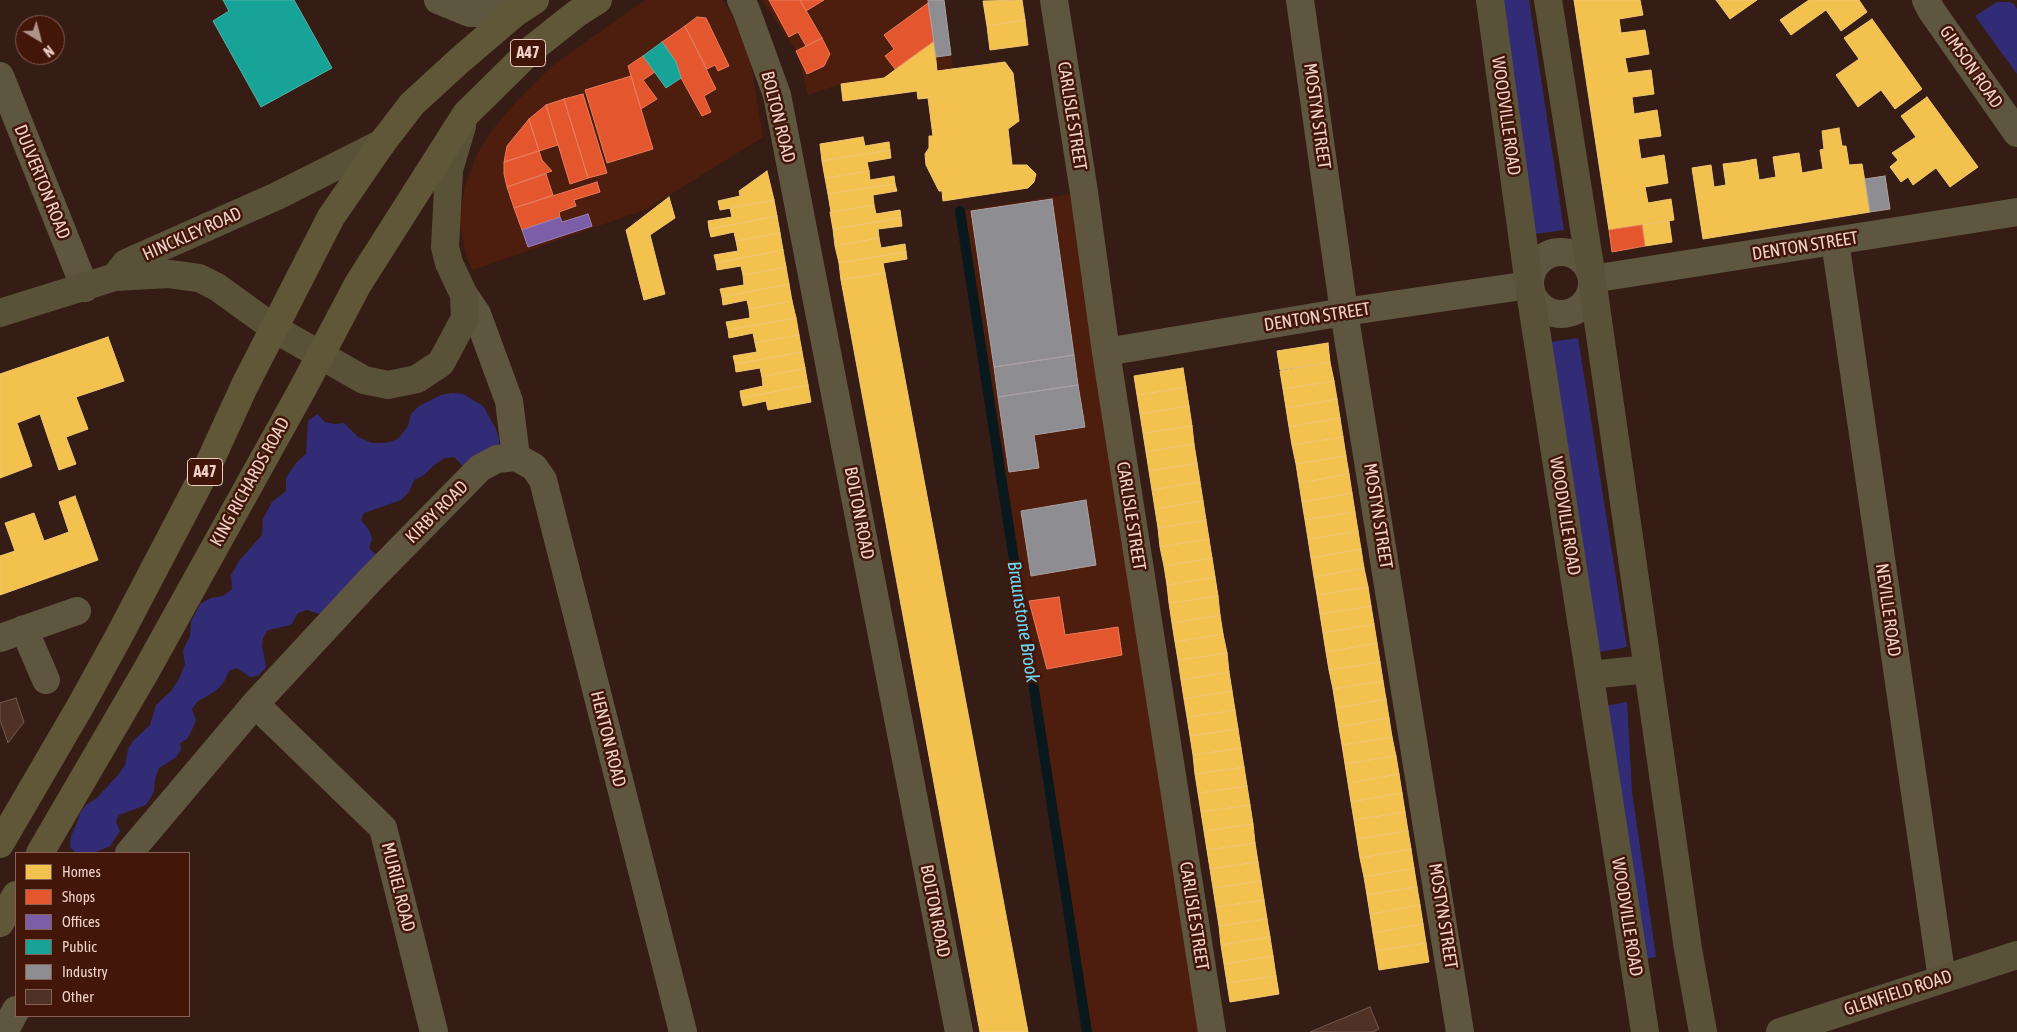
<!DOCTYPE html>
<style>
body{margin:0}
#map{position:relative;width:2017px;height:1032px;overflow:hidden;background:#351d15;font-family:"Asap Condensed",sans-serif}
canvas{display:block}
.legend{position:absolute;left:15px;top:852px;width:175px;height:165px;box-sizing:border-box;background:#421608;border:1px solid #876155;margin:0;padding:6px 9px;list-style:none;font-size:15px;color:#efd1c8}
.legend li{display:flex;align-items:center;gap:10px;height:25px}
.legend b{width:25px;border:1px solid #876155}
.north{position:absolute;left:15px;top:15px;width:50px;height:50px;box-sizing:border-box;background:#421608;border:1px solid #876155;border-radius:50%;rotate:143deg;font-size:14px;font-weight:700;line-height:20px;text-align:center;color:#efd1c8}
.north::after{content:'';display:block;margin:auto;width:18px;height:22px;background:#ae9289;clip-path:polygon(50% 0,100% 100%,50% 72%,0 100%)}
</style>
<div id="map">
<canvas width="2017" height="1032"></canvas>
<ul class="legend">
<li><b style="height:14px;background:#f2c14e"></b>Homes</li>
<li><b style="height:14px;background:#e4572e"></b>Shops</li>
<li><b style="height:14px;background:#7b5ea7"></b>Offices</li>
<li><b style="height:14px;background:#17a398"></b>Public</li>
<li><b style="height:14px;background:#8d8d92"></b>Industry</li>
<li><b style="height:14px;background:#503126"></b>Other</li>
</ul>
<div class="north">N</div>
</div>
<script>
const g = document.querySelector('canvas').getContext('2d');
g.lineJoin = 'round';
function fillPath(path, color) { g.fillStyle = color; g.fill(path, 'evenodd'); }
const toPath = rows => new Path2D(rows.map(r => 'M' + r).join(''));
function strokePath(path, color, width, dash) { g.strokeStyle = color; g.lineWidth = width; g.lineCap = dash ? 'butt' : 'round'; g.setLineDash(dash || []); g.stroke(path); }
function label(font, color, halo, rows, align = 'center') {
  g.font = font + ' "Asap Condensed",sans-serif'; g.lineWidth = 5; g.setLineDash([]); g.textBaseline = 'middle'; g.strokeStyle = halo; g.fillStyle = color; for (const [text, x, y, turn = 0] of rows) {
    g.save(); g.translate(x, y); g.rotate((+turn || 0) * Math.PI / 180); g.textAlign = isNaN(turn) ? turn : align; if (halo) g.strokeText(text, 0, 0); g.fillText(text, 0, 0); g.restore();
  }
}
const built = toPath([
 [645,0,722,0,729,10,748,48,763,137,647,209,473,270,466,255,459,219,465,186,477,154,493,129,514,104,553,65],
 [762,0,944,0,953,69,937,71,934,42,884,78,841,84,808,95,796,51],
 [1084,192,1212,1032,1087,1032,960,211]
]);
const green = toPath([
 [1499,0,1529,0,1564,230,1535,234],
 [1997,2,2009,2,2014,4,2017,9,2017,74,1975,16],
 [1578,338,1627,647,1599,652,1550,342],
 [452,393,463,394,483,406,495,427,499,438,499,449,464,467,454,457,445,458,434,465,424,475,414,480,409,492,401,500,364,513,361,520,369,530,372,539,369,548,382,561,384,582,379,591,371,599,326,616,307,610,298,613,291,625,268,630,263,638,262,646,266,667,258,676,250,677,237,668,229,671,224,682,217,690,197,702,192,709,196,720,192,730,187,739,180,743,181,750,175,758,159,768,155,779,154,792,146,805,119,815,116,822,120,831,110,846,94,853,76,853,70,847,71,836,77,823,80,813,86,805,97,798,118,775,125,765,128,749,133,741,150,725,156,705,171,691,179,679,185,664,183,650,190,636,191,622,200,604,211,598,223,596,232,589,231,575,239,561,262,535,263,519,272,502,286,491,286,478,296,463,306,454,308,421,317,414,325,422,334,424,344,423,358,437,372,443,386,443,398,439,408,426,411,414,419,406,441,395],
 [1627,702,1632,792,1656,957,1645,959,1605,706]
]);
const homes = toPath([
 [1022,0,1025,20,987,26,983,1,1022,0],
 [1574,0,1640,0,1643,15,1619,19,1621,33,1645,30,1649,54,1625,58,1628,73,1651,70,1654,94,1632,97,1634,114,1657,110,1661,136,1638,139,1641,159,1664,155,1668,183,1645,187,1648,203,1671,199,1674,220,1609,230,1574,0],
 [1716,0,1757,0,1730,19,1716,0],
 [1809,0,1859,0,1867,12,1841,31,1826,10,1791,35,1780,20,1809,0],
 [1872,19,1922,89,1895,109,1881,90,1858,107,1836,75,1859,59,1844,38,1872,19],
 [1025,20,1028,45,990,50,987,26,1025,20],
 [934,41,937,71,1005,62,1013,73,1019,121,1008,129,1012,165,1027,165,1036,174,1034,182,1028,188,943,201,942,191,939,191,926,165,925,154,929,148,929,136,933,136,928,98,918,99,917,91,843,101,841,84,884,78,934,41],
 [1927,97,1978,167,1950,187,1936,168,1913,185,1908,177,1901,182,1890,167,1898,160,1892,153,1916,137,1901,116,1927,97],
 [1839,128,1842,146,1846,146,1849,165,1862,164,1870,212,1703,239,1692,168,1711,165,1714,187,1726,185,1723,164,1740,162,1756,159,1759,180,1776,177,1773,157,1799,153,1802,173,1823,169,1820,150,1824,149,1822,131,1839,128],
 [863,137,865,146,889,142,890,150,822,161,820,144,863,137],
 [890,150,891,158,867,162,869,171,825,178,822,161,890,150],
 [767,171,774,200,720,210,718,201,740,196,739,191,767,171],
 [869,171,870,180,894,176,895,184,828,194,825,178,869,171],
 [895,184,897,191,873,195,874,205,831,212,828,194,895,184],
 [669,197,675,218,650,235,665,294,644,300,626,230,669,197],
 [774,200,777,216,709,229,708,221,732,217,730,208,774,200],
 [874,205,876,214,900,210,901,218,833,229,830,212,874,205],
 [777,216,780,233,736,241,734,232,711,237,709,229,777,216],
 [901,218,902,226,878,229,879,238,835,246,833,229,901,218],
 [1669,221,1672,242,1645,246,1642,225,1669,221],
 [780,233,783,250,716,263,714,255,738,251,736,241,780,233],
 [879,238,881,248,905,244,906,252,839,263,835,246,879,238],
 [783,250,786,267,743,275,741,266,717,270,716,263,783,250],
 [906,252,907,259,883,263,885,273,841,280,839,263,906,252],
 [786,267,789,284,722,297,720,289,744,285,743,275,786,267],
 [885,273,1028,1032,980,1032,841,280,885,273],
 [789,284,792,301,749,309,747,300,723,305,722,297,789,284],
 [792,301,796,318,728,330,726,322,750,318,749,309,792,301],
 [796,318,799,335,755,343,753,333,729,338,728,330,796,318],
 [799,335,802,352,735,364,733,356,757,352,755,343,799,335],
 [108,337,124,381,76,397,88,429,66,437,76,464,59,470,40,414,17,423,32,466,0,478,0,374,108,337],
 [1328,343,1330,362,1280,370,1277,351,1328,343],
 [802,352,805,368,762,377,760,368,736,372,735,364,802,352],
 [1330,362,1334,381,1283,389,1280,371,1330,362],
 [805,368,808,385,741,398,740,391,763,386,762,377,805,368],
 [1183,368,1186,387,1137,395,1134,376,1183,368],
 [1334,381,1337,399,1286,408,1283,389,1334,381],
 [808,385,811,402,768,410,766,401,743,406,741,398,808,385],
 [1186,387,1189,406,1140,414,1137,395,1186,387],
 [1337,399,1340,418,1289,427,1286,408,1337,399],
 [1189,406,1192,426,1143,433,1140,414,1189,406],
 [1340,418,1343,437,1292,445,1289,427,1340,418],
 [1192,426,1194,444,1146,452,1143,433,1192,426],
 [1343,437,1346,456,1296,464,1292,445,1343,437],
 [1194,444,1197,463,1149,471,1146,452,1194,444],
 [1346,456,1349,474,1299,483,1296,464,1346,456],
 [1197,463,1200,482,1152,490,1149,471,1197,463],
 [1349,474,1352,493,1302,502,1299,483,1349,474],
 [1200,482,1203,501,1155,509,1152,490,1200,482],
 [1352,493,1355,512,1305,520,1302,502,1352,493],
 [75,496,98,560,0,595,0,556,15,551,5,523,34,513,44,541,69,532,59,502,75,496],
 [1203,501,1206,520,1158,528,1155,509,1203,501],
 [1355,512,1358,531,1308,539,1305,520,1355,512],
 [1206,520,1209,539,1160,547,1158,528,1206,520],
 [1358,531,1361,549,1311,558,1308,539,1358,531],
 [1209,539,1212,558,1164,566,1160,547,1209,539],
 [1361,549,1364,568,1314,577,1311,558,1361,549],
 [1212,558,1215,577,1167,585,1164,566,1212,558],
 [1364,568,1368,587,1317,595,1314,577,1364,568],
 [1215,577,1218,596,1169,603,1167,585,1215,577],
 [1368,587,1371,606,1320,614,1317,595,1368,587],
 [1218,596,1220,615,1172,623,1169,603,1218,596],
 [1371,606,1374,624,1323,633,1320,614,1371,606],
 [1220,615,1223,634,1175,642,1172,623,1220,615],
 [1374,624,1377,643,1326,652,1323,633,1374,624],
 [1223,634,1227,653,1178,660,1175,642,1223,634],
 [1377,643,1380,662,1329,670,1326,652,1377,643],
 [1227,653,1229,672,1181,680,1178,660,1227,653],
 [1380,662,1383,681,1333,689,1329,670,1380,662],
 [1229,672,1232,691,1184,699,1181,680,1229,672],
 [1383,681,1386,699,1336,708,1333,689,1383,681],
 [1232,691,1235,710,1187,717,1184,699,1232,691],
 [1386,699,1389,718,1339,727,1336,708,1386,699],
 [1235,710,1238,729,1190,736,1187,717,1235,710],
 [1389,718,1392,737,1342,745,1339,727,1389,718],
 [1238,729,1241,748,1193,755,1190,736,1238,729],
 [1392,737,1396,756,1345,764,1342,745,1392,737],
 [1241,748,1244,767,1195,774,1193,755,1241,748],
 [1396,756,1399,774,1348,783,1345,764,1396,756],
 [1244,767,1247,786,1198,793,1195,774,1244,767],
 [1399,774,1402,793,1351,802,1348,783,1399,774],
 [1247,786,1250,805,1201,812,1198,793,1247,786],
 [1402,793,1405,812,1354,820,1351,802,1402,793],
 [1250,805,1253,824,1204,831,1201,812,1250,805],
 [1405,812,1408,831,1357,839,1354,820,1405,812],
 [1253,824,1255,843,1207,850,1204,831,1253,824],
 [1408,831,1411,849,1360,858,1357,839,1408,831],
 [1255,843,1258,862,1210,869,1207,850,1255,843],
 [1411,849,1414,868,1364,877,1360,858,1411,849],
 [1258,862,1261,881,1213,888,1210,869,1258,862],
 [1414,868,1417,887,1367,895,1364,877,1414,868],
 [1261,881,1264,900,1216,907,1213,888,1261,881],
 [1417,887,1420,905,1370,914,1367,895,1417,887],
 [1264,900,1267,919,1219,926,1216,907,1264,900],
 [1420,905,1423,924,1373,933,1370,914,1420,905],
 [1267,919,1270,937,1221,945,1219,926,1267,919],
 [1423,924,1426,943,1376,951,1373,933,1423,924],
 [1270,937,1273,956,1224,964,1221,945,1270,937],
 [1426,943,1429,962,1379,970,1376,951,1426,943],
 [1273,956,1276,976,1227,983,1224,964,1273,956],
 [1276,976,1279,994,1230,1002,1227,983,1276,976]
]);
const shops = toPath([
 [769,0,800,0,822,38,806,46,798,32,789,37,769,0],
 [800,0,824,0,806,11,800,0],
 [928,3,934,41,895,69,885,56,894,49,884,35,928,3],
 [697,17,706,18,729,66,718,71,715,65,707,69,685,26,697,17],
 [685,26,716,89,704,96,711,112,702,116,681,78,676,62,662,42,685,26],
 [822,38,830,54,824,66,807,74,796,51,822,38],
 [643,56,655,72,643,80,657,99,641,109,628,66,643,56],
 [631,76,653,149,607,163,585,90,631,76],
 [583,94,607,173,588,178,564,99,583,94],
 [564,99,588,178,570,184,546,105,564,99],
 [546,105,558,145,539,151,529,119,546,105],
 [529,119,539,151,504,162,507,146,529,119],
 [539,151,542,160,552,171,507,187,504,174,504,162,539,151],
 [546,174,553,195,514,208,507,187,546,174],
 [597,182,600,192,574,200,576,206,559,212,560,217,522,230,514,208,597,182],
 [1642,225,1645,246,1612,252,1609,230,1642,225],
 [1059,597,1065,635,1118,627,1122,655,1047,669,1029,601,1059,597]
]);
const offices = toPath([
 [588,214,592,226,528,247,522,230,560,217,562,222,588,214]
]);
const public = toPath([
 [223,0,294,0,332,68,261,107,213,21,229,11,223,0],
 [662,42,676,62,681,78,666,88,643,56,662,42]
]);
const industry = toPath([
 [928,0,944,0,951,55,936,57,928,0],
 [1885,176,1890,209,1870,212,1865,179,1885,176],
 [1052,199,1074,355,994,367,971,211,1052,199],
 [1074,355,1078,385,998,397,994,367,1074,355],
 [1078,385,1085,427,1034,435,1039,468,1009,472,998,397,1078,385],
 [1086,500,1096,565,1031,576,1021,511,1086,500]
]);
const stream = toPath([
 [960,211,1087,1032]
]);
const building = toPath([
 [16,698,24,722,8,743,0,720,0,703,16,698],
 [1370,1007,1379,1029,1373,1032,1310,1032,1370,1007]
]);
const street = toPath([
 [438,0,470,13,515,13],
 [741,0,746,10,777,95,959,1032],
 [1054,0,1084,192,1106,352,1212,1032],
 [1300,0,1344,312,1460,1032],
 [1926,0,1931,10,2017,133],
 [0,76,85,288],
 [1835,241,1942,979],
 '1530 283a31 31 0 1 1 62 0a31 31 0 1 1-62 0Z',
 [1592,279,2017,212],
 [464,295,477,314,509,401,516,457],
 [1106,352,1344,312,1529,285],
 [516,457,534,467,543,480,683,1032],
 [24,629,46,680],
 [0,638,77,611],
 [255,704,383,828,434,1032],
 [129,853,255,704,370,580,480,468,497,459,516,457],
 [4,1032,16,1010]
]);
const secondary = toPath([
 [1490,0,1529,285,1645,1032],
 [1548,0,1592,279,1688,949,1703,1032],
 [115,277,126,263,277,196,382,143],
 [0,313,115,277,169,274,199,278,217,287,275,329,364,380,388,385,417,379,441,363,465,318,464,295,449,263,445,247,449,170,462,126],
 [1590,675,1648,669],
 [1780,1032,2017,955]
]);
const primary = toPath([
 [0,844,81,705,118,638,206,470,245,385,331,217,382,143,412,104,460,60,515,13,535,0],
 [40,853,146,671,303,388,358,284,466,114,532,49,576,14,598,0],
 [0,923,16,895]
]);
const shields = [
 [528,53,35],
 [205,472,35]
];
const shieldNames = [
 ["A47",528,53],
 ["A47",205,472]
];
const streetNames = [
 ["GIMSON ROAD",1971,67,55],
 ["CARLISLE STREET",1072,116,81],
 ["MOSTYN STREET",1317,116,82],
 ["WOODVILLE ROAD",1506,116,82],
 ["BOLTON ROAD",778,117,76],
 ["DULVERTON ROAD",42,182,68],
 ["HINCKLEY ROAD",192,234,-24],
 ["DENTON STREET",1805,246,-9],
 ["DENTON STREET",1317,317,-9],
 ["KING RICHARDS ROAD",250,482,-61],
 ["KIRBY ROAD",437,512,-45],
 ["BOLTON ROAD",859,513,79],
 ["CARLISLE STREET",1131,516,81],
 ["MOSTYN STREET",1378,516,81],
 ["WOODVILLE ROAD",1565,516,81],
 ["NEVILLE ROAD",1888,610,82],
 ["HENTON ROAD",608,739,76],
 ["MURIEL ROAD",398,887,76],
 ["BOLTON ROAD",935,911,79],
 ["CARLISLE STREET",1194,916,81],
 ["MOSTYN STREET",1443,916,81],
 ["WOODVILLE ROAD",1627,917,81],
 ["GLENFIELD ROAD",1898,993,-18]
];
const waterNames = [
 ["Braunstone Brook",1023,622,81]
];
fillPath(built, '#4d1d0d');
fillPath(green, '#322c77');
fillPath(homes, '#f2c14e');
strokePath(homes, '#f1c673', 1);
fillPath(shops, '#e4572e');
strokePath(shops, '#e77c5c', 1);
fillPath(offices, '#7b5ea7');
strokePath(offices, '#9e80b1', 1);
fillPath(public, '#17a398');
strokePath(public, '#58b1a6', 1);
fillPath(industry, '#8d8d92');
strokePath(industry, '#aaa1a2', 1);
strokePath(stream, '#08181c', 10);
fillPath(building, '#503126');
strokePath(building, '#705b54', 1);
strokePath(street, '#5f563f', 28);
strokePath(secondary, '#5a5238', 28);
strokePath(primary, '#605738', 28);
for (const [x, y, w] of shields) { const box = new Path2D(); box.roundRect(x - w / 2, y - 13.5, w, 27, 4); g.fillStyle = '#421608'; g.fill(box); strokePath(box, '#efd1c8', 1); }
label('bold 16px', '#efd1c8', null, shieldNames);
label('18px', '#efd1c8', '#421608', streetNames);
label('italic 19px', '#6bd6f3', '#421608', waterNames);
</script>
